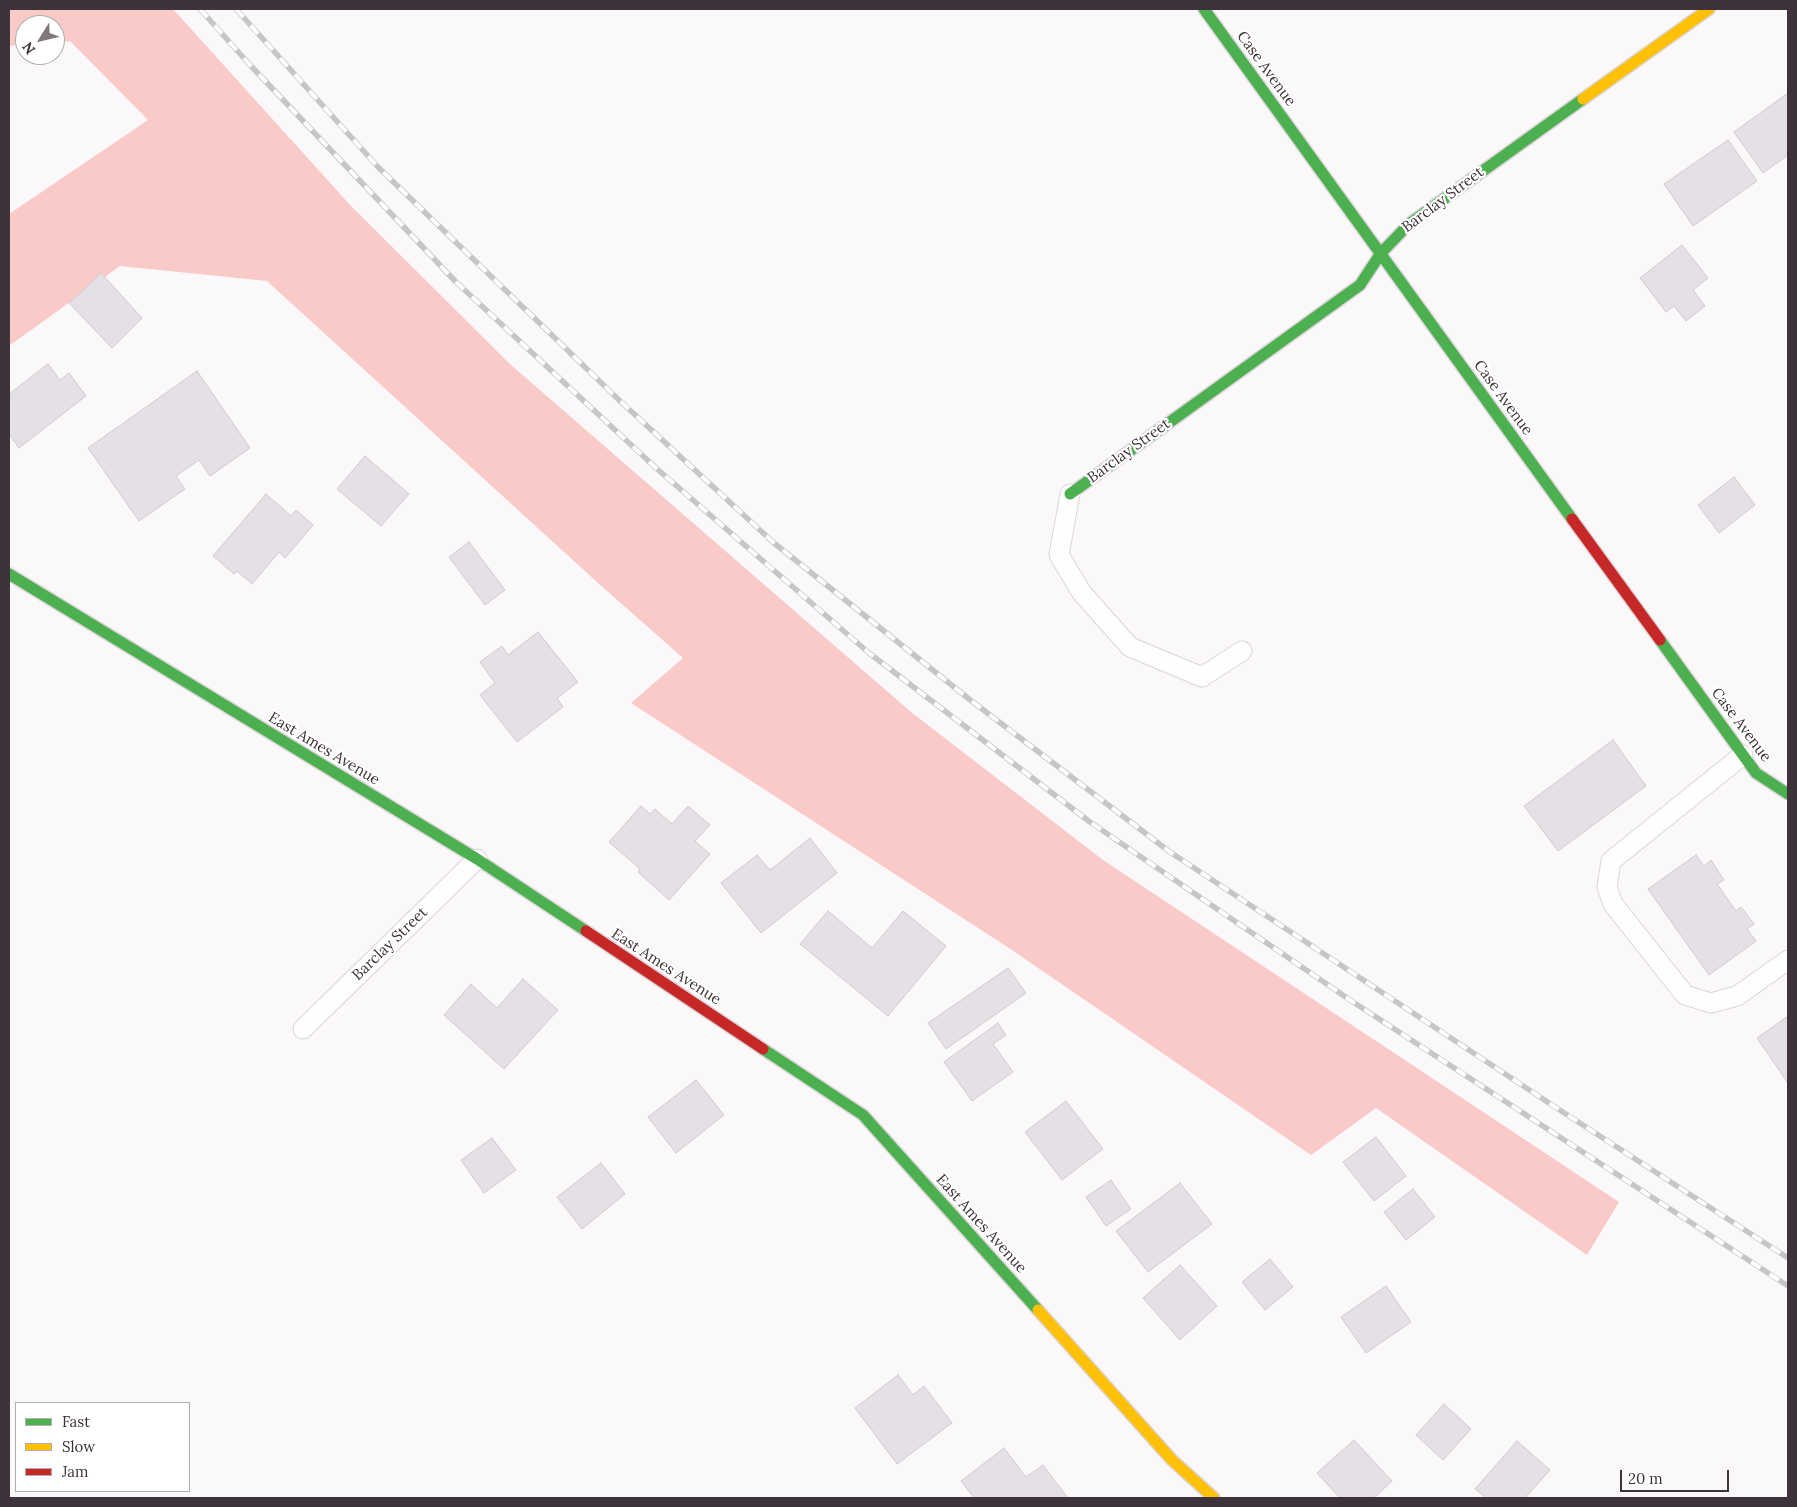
<!DOCTYPE html>
<style>
body{margin:0}
#map{position:relative;width:1797px;height:1507px;overflow:hidden;background:#fbf8fa;font-family:Lora,serif}
canvas{display:block}
.frame{position:absolute;inset:0;border:10px solid #3e333a;pointer-events:none}
.legend{position:absolute;left:15px;top:1402px;width:175px;height:90px;box-sizing:border-box;background:#fff;border:1px solid #b2adb0;margin:0;padding:6px 9px;list-style:none;font-size:15px;color:#3e333a}
.legend li{display:flex;align-items:center;gap:10px;height:25px}
.legend b{width:25px;border:1px solid #b2adb0}
.north{position:absolute;left:15px;top:15px;width:50px;height:50px;box-sizing:border-box;background:#fff;border:1px solid #b2adb0;border-radius:50%;rotate:234deg;font-size:14px;font-weight:700;line-height:20px;text-align:center;color:#3e333a}
.north::after{content:'';display:block;margin:auto;width:18px;height:22px;background:#80787d;clip-path:polygon(50% 0,100% 100%,50% 72%,0 100%)}
.scale{position:absolute;left:1620px;top:1470px;width:109px;height:22px;box-sizing:border-box;border:2px solid #3e333a;border-top:0;padding-left:6px;font-size:15px;line-height:18px;white-space:nowrap;color:#3e333a;-webkit-text-stroke:4px #fff;paint-order:stroke}
</style>
<div id="map">
<canvas width="1797" height="1507"></canvas>
<div class="frame"></div>
<ul class="legend">
<li><b style="height:6px;background:#4caf50"></b>Fast</li>
<li><b style="height:6px;background:#ffc107"></b>Slow</li>
<li><b style="height:6px;background:#c62828"></b>Jam</li>
</ul>
<div class="north">N</div>
<div class="scale">20 m</div>
</div>
<script>
const g = document.querySelector('canvas').getContext('2d');
g.lineJoin = 'round';
function fillPath(path, color) { g.fillStyle = color; g.fill(path, 'evenodd'); }
const toPath = rows => new Path2D(rows.map(r => 'M' + r).join(''));
function strokePath(path, color, width, dash) { g.strokeStyle = color; g.lineWidth = width; g.lineCap = dash ? 'butt' : 'round'; g.setLineDash(dash || []); g.stroke(path); }
function label(font, color, halo, rows, align = 'center') {
  g.font = font + ' Lora,serif'; g.lineWidth = 4.5; g.setLineDash([]); g.textBaseline = 'middle'; g.strokeStyle = halo; g.fillStyle = color; for (const [text, x, y, turn = 0] of rows) {
    g.save(); g.translate(x, y); g.rotate((+turn || 0) * Math.PI / 180); g.textAlign = isNaN(turn) ? turn : align; if (halo) g.strokeText(text, 0, 0); g.fillText(text, 0, 0); g.restore();
  }
}
const forest = toPath([
 [9,9,173,9,351,206,511,365,911,712,1103,860,1619,1202,1587,1255,1376,1108,1311,1155,1012,950,631,703,683,658,598,583,267,281,120,266,9,346,9,214,148,120,70,41,55,42,55,25,25,25,25,44,9,46]
]);
const building = toPath([
 [1788,93,1788,155,1763,173,1734,132,1788,93],
 [1728,140,1757,181,1693,226,1664,184,1728,140],
 [1682,245,1708,278,1693,290,1705,306,1686,321,1674,306,1666,312,1640,278,1682,245],
 [101,273,142,318,112,348,69,303,101,273],
 [48,364,60,380,69,373,86,396,19,448,9,434,9,394,48,364],
 [197,371,250,448,210,476,199,460,176,476,185,489,139,521,88,448,197,371],
 [365,456,409,494,381,526,337,489,365,456],
 [1734,477,1755,505,1719,533,1698,505,1734,477],
 [266,494,291,516,296,510,313,525,285,558,279,552,252,584,237,571,234,574,213,556,266,494],
 [469,542,505,590,485,605,449,557,469,542],
 [538,632,578,682,557,698,563,707,517,742,480,695,495,683,480,662,502,646,508,655,538,632],
 [1613,740,1646,786,1558,851,1524,806,1613,740],
 [641,806,650,814,655,809,672,824,688,806,710,825,695,841,710,854,669,900,638,872,640,869,609,842,641,806],
 [810,838,837,873,761,933,721,883,757,855,770,870,810,838],
 [1696,855,1704,866,1711,860,1724,880,1717,884,1736,911,1741,907,1754,924,1747,929,1756,941,1709,975,1648,889,1696,855],
 [828,911,872,948,903,911,946,946,888,1016,800,944,828,911],
 [1008,968,1026,993,946,1049,928,1023,1008,968],
 [523,979,558,1010,504,1069,444,1015,471,984,497,1008,523,979],
 [1788,1016,1788,1083,1757,1038,1788,1016],
 [998,1023,1006,1035,993,1044,1013,1072,972,1101,944,1062,998,1023],
 [696,1080,724,1115,676,1153,648,1117,696,1080],
 [1066,1101,1103,1149,1062,1180,1025,1132,1066,1101],
 [1376,1137,1406,1176,1374,1201,1343,1162,1376,1137],
 [492,1138,516,1170,484,1193,461,1160,492,1138],
 [601,1163,625,1194,582,1229,557,1197,601,1163],
 [1111,1180,1131,1209,1106,1226,1086,1197,1111,1180],
 [1180,1183,1212,1224,1148,1272,1116,1231,1180,1183],
 [1413,1189,1435,1217,1406,1240,1384,1212,1413,1189],
 [1270,1259,1293,1287,1265,1310,1242,1282,1270,1259],
 [1180,1265,1217,1306,1180,1340,1143,1298,1180,1265],
 [1386,1286,1411,1322,1366,1353,1341,1317,1386,1286],
 [898,1375,913,1395,924,1386,952,1423,897,1464,855,1408,898,1375],
 [1444,1404,1471,1429,1443,1460,1416,1435,1444,1404],
 [1354,1440,1392,1481,1374,1498,1340,1498,1317,1473,1354,1440],
 [1517,1441,1550,1470,1525,1498,1486,1498,1475,1489,1517,1441],
 [1004,1448,1026,1477,1043,1465,1068,1498,974,1498,961,1481,1004,1448]
]);
const lane = toPath([
 [1070,494,1059,555,1082,593,1130,647,1202,677,1242,651],
 [1743,755,1611,861,1607,887,1613,904,1685,995,1711,1003,1737,996,1788,960],
 [303,1029,477,859]
]);
const fast = toPath([
 [1204,9,1572,519],
 [1070,494,1360,285,1381,253,1409,224,1583,99],
 [9,574,477,859,586,931],
 [1660,640,1756,773,1788,794],
 [763,1049,863,1115,1038,1310]
]);
const slow = toPath([
 [1583,99,1709,9],
 [1038,1310,1172,1460,1214,1498]
]);
const jam = toPath([
 [1572,519,1660,640],
 [586,931,763,1049]
]);
const rail = toPath([
 [200,9,250,65,456,282,656,468,869,653,1090,822,1350,1000,1788,1286],
 [236,9,378,167,619,400,774,543,969,699,1170,852,1552,1105,1788,1258]
]);
const streetNames = [
 ["Case Avenue",1266,69,54],
 ["Barclay Street",1443,200,-37],
 ["Case Avenue",1503,398,54],
 ["Barclay Street",1129,451,-36],
 ["Case Avenue",1741,725,53],
 ["East Ames Avenue",324,749,31],
 ["Barclay Street",390,944,-44],
 ["East Ames Avenue",666,967,33],
 ["East Ames Avenue",981,1224,48]
];
fillPath(forest, '#f9cac8');
fillPath(building, '#e5e0e6');
strokePath(building, '#cdc9cf', 1);
strokePath(lane, '#dbd4d8', 21);
strokePath(fast, '#dbd4d8', 14);
strokePath(slow, '#dbd4d8', 14);
strokePath(jam, '#dbd4d8', 14);
strokePath(lane, '#fefefe', 19);
strokePath(fast, '#4caf50', 11);
strokePath(slow, '#ffc107', 11);
strokePath(jam, '#c62828', 11);
strokePath(rail, '#c7c5c6', 5.5);
strokePath(rail, '#fff', 4, [11]);
label('15px', '#3e333a', '#fff', streetNames);
</script>
